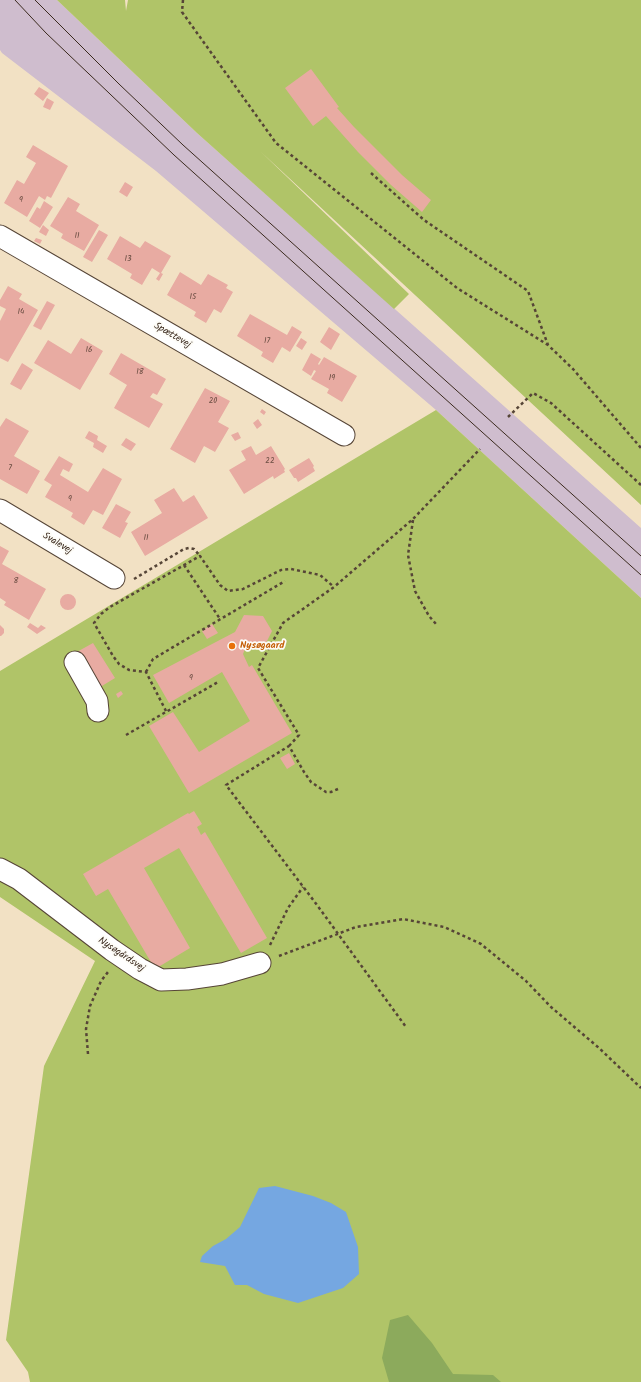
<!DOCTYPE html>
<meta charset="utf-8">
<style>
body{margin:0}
canvas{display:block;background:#f2e1c4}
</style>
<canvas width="641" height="1382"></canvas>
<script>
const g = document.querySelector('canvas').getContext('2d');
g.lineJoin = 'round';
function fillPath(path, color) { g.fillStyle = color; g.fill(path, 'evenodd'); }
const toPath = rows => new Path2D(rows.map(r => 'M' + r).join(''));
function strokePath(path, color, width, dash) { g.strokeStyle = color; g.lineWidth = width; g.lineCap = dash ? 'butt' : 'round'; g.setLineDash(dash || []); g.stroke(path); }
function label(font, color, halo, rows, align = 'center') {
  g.font = font + ' Kalam,sans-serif'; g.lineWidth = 3.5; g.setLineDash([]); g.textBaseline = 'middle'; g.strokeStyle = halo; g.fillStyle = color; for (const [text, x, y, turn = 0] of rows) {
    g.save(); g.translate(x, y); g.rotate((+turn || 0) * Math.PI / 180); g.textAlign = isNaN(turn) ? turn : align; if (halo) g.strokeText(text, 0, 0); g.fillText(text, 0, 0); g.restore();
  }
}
const industrial = toPath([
 [0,0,57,0,197,133,641,528,641,598,436,410,156,171,2,53,0,50]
]);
const green = toPath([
 [57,0,125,0,126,11,128,0,641,0,641,505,260,151,409,294,394,309,197,133],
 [436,410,641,598,641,1382,30,1382,28,1372,6,1340,44,1066,95,961,0,897,0,671]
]);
const forest = toPath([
 [408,1315,432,1343,453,1374,493,1375,501,1382,389,1382,382,1358,390,1320]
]);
const water = toPath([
 [275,1186,313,1196,331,1203,346,1212,358,1247,359,1274,343,1288,298,1303,264,1294,247,1285,235,1285,225,1266,200,1262,202,1256,213,1246,226,1239,240,1227,259,1188]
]);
const building = toPath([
 [311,69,339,107,337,108,354,127,402,175,431,200,422,212,391,185,358,152,326,116,313,126,285,88],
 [39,87,49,93,43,101,34,94],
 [47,98,54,102,50,110,43,107],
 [33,145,68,166,51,198,47,196,45,200,39,196,27,217,4,203,17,180,24,184,36,163,26,157],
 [125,182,133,187,127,197,119,192],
 [68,197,80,204,76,211,99,225,84,251,61,238,63,234,50,226],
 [44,201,53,207,40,228,29,221,37,207,40,209],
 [43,225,49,230,46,236,39,232],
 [99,230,108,235,92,262,83,257],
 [120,236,140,248,145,241,171,256,161,273,163,274,159,281,156,279,160,273,152,268,142,285,130,278,132,274,107,259],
 [36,238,42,240,40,244,34,241],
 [180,272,201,285,208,274,228,285,226,288,233,292,221,313,214,309,206,323,194,316,196,312,167,295],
 [8,286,22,294,19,299,38,310,8,362,0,358,0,321,6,309,0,306,0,300],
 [47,301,55,305,41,330,33,326],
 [250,314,287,335,292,326,302,332,290,352,282,347,273,363,261,356,263,352,237,336],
 [329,327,340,334,331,350,320,342],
 [81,338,103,351,80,390,34,363,48,340,71,354],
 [301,338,307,342,302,350,296,346],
 [121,353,166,379,157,395,153,393,150,397,163,404,149,428,114,408,127,385,109,374],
 [311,353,321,359,318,364,319,365,324,357,357,376,342,402,327,393,329,389,311,379,316,371,314,370,311,376,302,370],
 [22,363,33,370,21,390,10,384],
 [205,388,230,401,218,422,229,428,215,452,204,446,195,463,170,449],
 [262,409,266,412,264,415,260,412],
 [6,418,29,431,14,456,40,471,27,494,0,479,0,427],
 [258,419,262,425,257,429,253,423],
 [89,431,98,436,97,440,107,446,103,453,93,447,94,443,85,438],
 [238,432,241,438,235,441,231,435],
 [126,438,136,444,131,451,121,445],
 [251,446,256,455,271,446,285,469,284,470,285,472,274,479,273,476,244,494,229,470,246,460,241,451],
 [59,456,73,464,69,472,63,469,60,475,88,492,103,468,122,479,103,515,93,510,84,525,71,517,73,513,45,497,52,485,44,480],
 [309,458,314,466,313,467,315,471,298,482,296,478,294,478,289,470],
 [174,488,183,502,194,495,208,518,145,556,131,532,162,513,154,500],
 [116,504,131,512,125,522,128,523,120,538,102,528],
 [0,546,9,551,2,564,46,589,29,620,4,605,6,602,0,598],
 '60 602a8 8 0 1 1 16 0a8 8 0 1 1-16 0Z',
 [244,615,263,616,272,631,263,649,245,649,243,654,249,667,252,665,292,733,189,793,149,726,173,712,199,752,250,721,222,672,169,703,153,675,235,632],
 [30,623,38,628,41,625,46,628,37,634,27,627],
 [212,624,218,633,207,639,202,631],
 [0,625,4,629,4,633,1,636,0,636],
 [93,643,115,678,97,689,75,653],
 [121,691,123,694,118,698,116,694],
 [289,753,295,764,287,769,280,758],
 [194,811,202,824,197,827,201,835,205,832,267,938,241,953,179,848,144,868,190,948,155,969,108,889,96,896,83,874,188,813,189,814]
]);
const path = toPath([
 [183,0,182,12,276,143,457,288,548,345],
 [371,173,424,220,528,291,548,345,573,369,641,448],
 [508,417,533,393,551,403,641,485],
 [413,520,408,555,415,591,429,616,436,624],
 [184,565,220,619],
 [134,579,184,549,189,548,194,549,200,556],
 [146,672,153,659,285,581],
 [166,711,146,672,129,670,119,664,113,656,94,623,101,614,110,607,200,556,220,585,228,591,243,589,281,570,291,569,320,575,334,587],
 [126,735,218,682],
 [289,746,299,735,258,668,283,623,334,587,413,519,480,449],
 [338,789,331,792,326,792,311,782,304,772,289,746,226,785,317,905,406,1027],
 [270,945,288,908,303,887],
 [279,956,356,927,403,919,444,927,481,944,526,981,551,1007,599,1048,641,1088],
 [88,1054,86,1029,90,1006,101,981,108,972]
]);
const minor = toPath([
 [0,236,344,435],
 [0,510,114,578],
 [75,662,97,701,98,711],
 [0,869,19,879,112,950,140,969,161,980,187,979,222,974,260,963]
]);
const tram = toPath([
 [15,0,46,33,174,155,641,575],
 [35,0,119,84,183,145,641,556]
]);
const markers = [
 [232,646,4,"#e8710a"]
];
const numberNames = [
 ["9",21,201],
 ["11",77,237],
 ["13",128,260],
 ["15",193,298],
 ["14",21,313],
 ["17",267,342],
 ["16",89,351],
 ["18",140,373],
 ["19",332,379],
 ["20",213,402],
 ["22",270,462],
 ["7",10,469],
 ["9",70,500],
 ["11",146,539],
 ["8",16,582],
 ["9",191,679]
];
const streetNames = [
 ["Spættevej",172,336,30],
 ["Svalevej",57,544,31],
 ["Nysøgårdsvej",121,955,34]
];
const foodNames = [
 ["Nysøgaard",240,646]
];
fillPath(industrial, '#cfbdce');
fillPath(green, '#b0c468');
fillPath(forest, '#8caa5c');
fillPath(water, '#75a7e1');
fillPath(building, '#e8aba2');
strokePath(minor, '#564537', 23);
strokePath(path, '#564537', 2.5, [3, 3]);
strokePath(minor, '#fff', 21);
strokePath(tram, '#3b2a1e', 1);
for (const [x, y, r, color] of markers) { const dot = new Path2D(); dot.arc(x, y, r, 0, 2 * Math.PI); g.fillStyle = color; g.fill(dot); strokePath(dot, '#fdfcf7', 1.5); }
label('8px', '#664a3f', null, numberNames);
label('10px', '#3b2a1e', '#fdfcf7', streetNames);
label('bold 10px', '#c56008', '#fdfcf7', foodNames, 'left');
</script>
